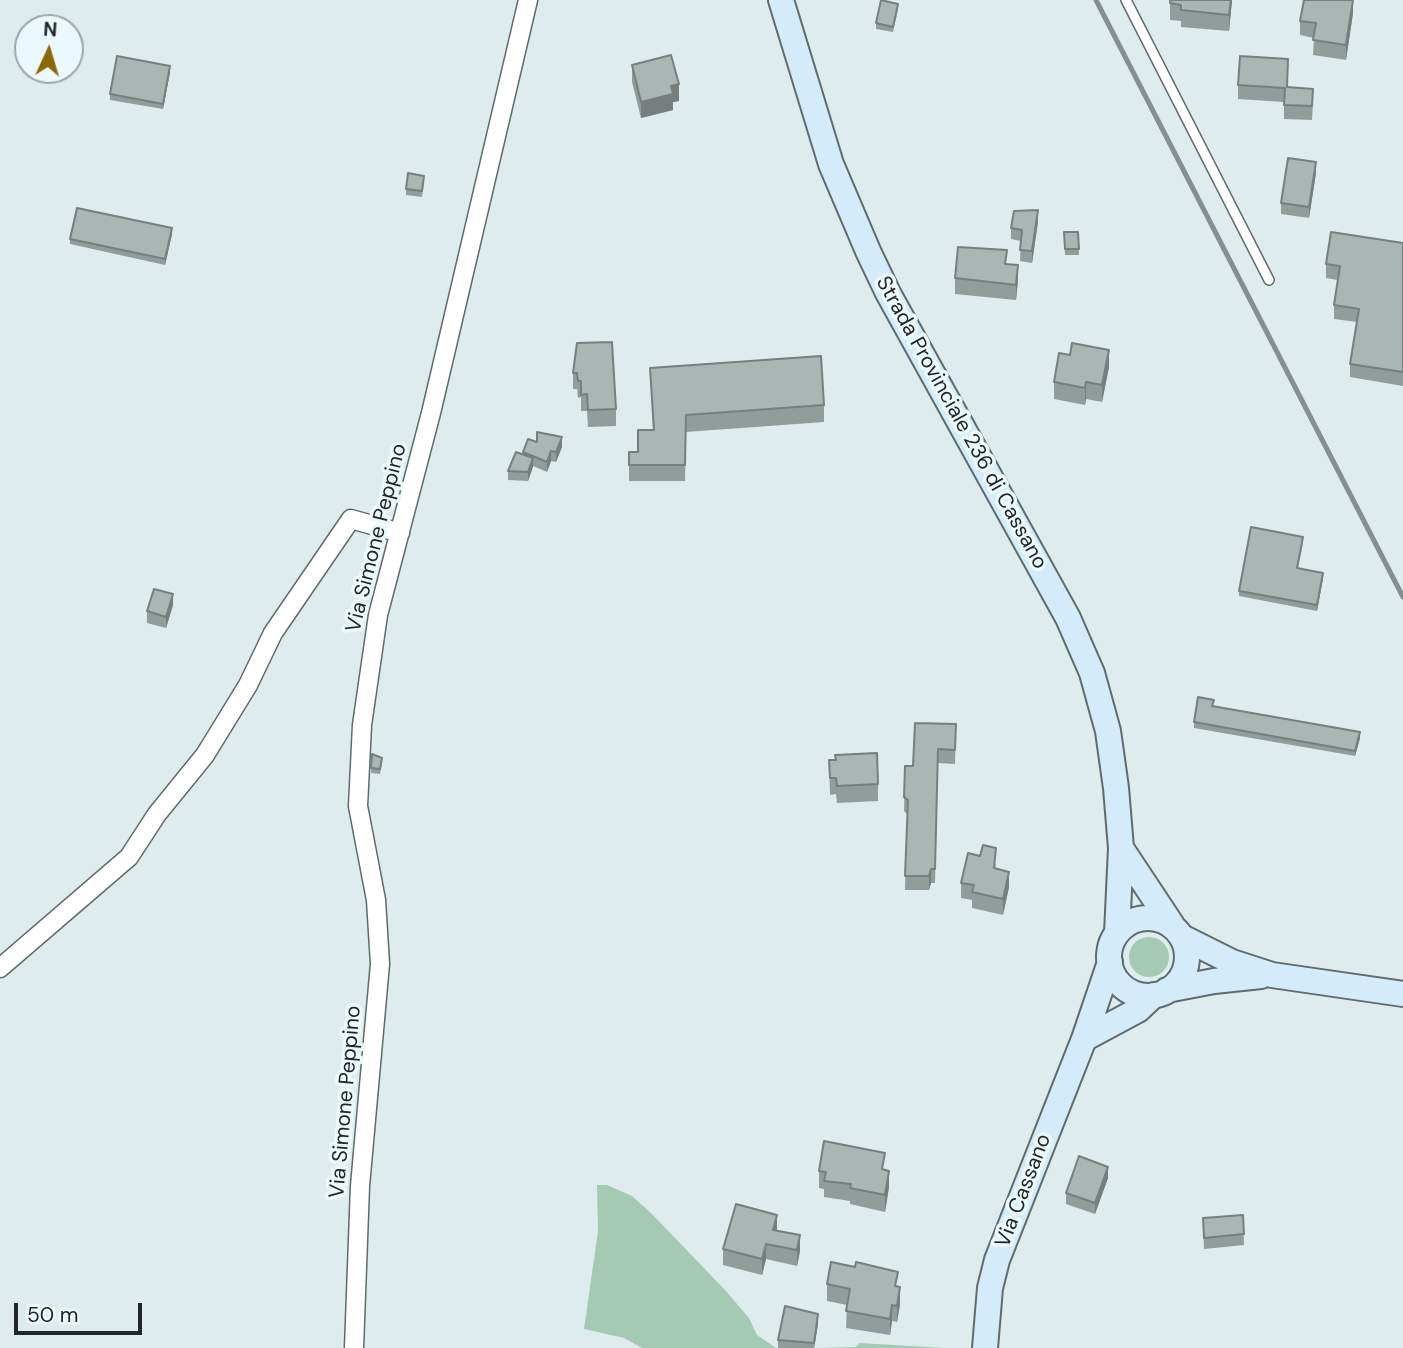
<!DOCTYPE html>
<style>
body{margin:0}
#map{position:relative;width:1403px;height:1348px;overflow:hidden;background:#dfecee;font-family:"DM Sans",sans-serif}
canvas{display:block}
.north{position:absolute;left:14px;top:14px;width:70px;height:70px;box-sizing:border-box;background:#ecf9fc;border:2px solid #9ba5a7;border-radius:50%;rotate:4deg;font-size:19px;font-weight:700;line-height:28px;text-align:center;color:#222627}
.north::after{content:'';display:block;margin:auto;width:24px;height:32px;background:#8b6807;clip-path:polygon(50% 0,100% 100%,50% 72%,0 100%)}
.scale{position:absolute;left:14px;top:1303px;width:128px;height:32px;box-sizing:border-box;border:4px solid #222627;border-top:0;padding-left:9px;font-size:21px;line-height:24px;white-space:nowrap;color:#222627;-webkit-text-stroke:5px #ecf9fc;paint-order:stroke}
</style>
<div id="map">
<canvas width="1403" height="1348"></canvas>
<div class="north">N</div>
<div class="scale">50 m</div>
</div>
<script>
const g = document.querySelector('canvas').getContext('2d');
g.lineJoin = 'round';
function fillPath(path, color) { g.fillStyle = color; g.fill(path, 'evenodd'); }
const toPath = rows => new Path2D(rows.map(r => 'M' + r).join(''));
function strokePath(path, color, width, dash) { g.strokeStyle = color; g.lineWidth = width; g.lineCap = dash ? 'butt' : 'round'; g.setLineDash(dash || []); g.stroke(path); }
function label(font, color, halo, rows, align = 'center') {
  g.font = font + ' "DM Sans",sans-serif'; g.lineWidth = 7; g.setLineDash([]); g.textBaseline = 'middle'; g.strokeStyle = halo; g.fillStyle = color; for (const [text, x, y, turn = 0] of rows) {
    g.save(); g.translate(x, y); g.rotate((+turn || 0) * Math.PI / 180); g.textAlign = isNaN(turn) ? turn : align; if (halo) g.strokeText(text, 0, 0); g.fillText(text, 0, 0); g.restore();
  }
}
const green = toPath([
 '1129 957a20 20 0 1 1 40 0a20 20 0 1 1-40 0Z',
 [597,1185,607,1185,632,1196,652,1214,725,1290,749,1318,757,1335,776,1348,642,1348,624,1338,584,1329,598,1231],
 [859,1343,945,1348,818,1348,856,1347]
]);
const lane = toPath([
 [1126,0,1269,280]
]);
const street = toPath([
 [0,968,129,857,157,814,205,755,248,685,273,633,351,519,400,533],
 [354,1348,360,1186,380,964,376,900,358,806,362,725,378,615,431,413,528,0]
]);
const secondary = toPath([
 [781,0,831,164,868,251,888,293,1068,618,1092,673,1108,731,1116,788,1121,848,1117,933],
 [1121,848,1172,925],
 '1109 957a39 39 0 1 1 78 0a39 39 0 1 1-78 0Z',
 [1182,937,1232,962,1272,975,1403,994],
 [1167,990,1214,981,1261,976],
 [1084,1039,1138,1010,1154,995],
 [985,1348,990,1288,997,1260,1084,1039,1110,962]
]);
const rail = toPath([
 [1096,0,1403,597]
]);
const wall = toPath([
 [1170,0,1232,0,1229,31,1181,27,1181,21,1170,20],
 [898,9,893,32,876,29,876,23],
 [1353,13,1346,60,1313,55,1314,38,1300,35,1300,21],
 [632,65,679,101,673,102,673,110,641,118,632,82],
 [170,72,163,109,110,100,110,94],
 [1288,73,1287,87,1313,103,1312,120,1284,119,1284,102,1238,99,1238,85],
 [1316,173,1309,218,1281,214,1281,203],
 [424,181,422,197,406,195,406,189],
 [1038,222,1032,263,1020,261,1021,241,1011,239,1011,228],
 [1064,232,1078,232,1079,255,1065,255],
 [172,234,165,265,70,244,70,239],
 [1403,243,1403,386,1350,377,1350,364,1357,322,1334,319,1334,305,1338,280,1326,278,1326,264],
 [1007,264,1018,280,1016,300,955,294,955,278],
 [577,343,616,409,616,426,588,427,587,411,581,411,581,397,578,398,577,389,573,389,573,373],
 [1109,367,1102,402,1086,399,1085,405,1054,399,1054,382],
 [650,368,824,405,824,422,686,432,685,481,629,481,629,452,638,452,653,430],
 [537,442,562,447,556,462,551,461,547,472,533,466,528,481,508,480,508,471,523,455,523,452],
 [1303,543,1298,568,1323,578,1317,611,1239,596,1239,591],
 [173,605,166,628,147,623,147,611],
 [1214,706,1360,738,1355,756,1194,728,1194,722],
 [956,724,955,764,938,763,935,883,931,883,929,890,905,890,907,814,904,811,905,766,913,766],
 [372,754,382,764,380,774,371,773],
 [829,760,878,784,878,801,837,803,836,794,830,795],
 [996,864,995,869,1009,887,1003,915,972,908,972,900,961,898,961,883],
 [885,1170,889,1187,885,1212,850,1204,850,1201,824,1197,824,1189,819,1188,819,1171],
 [1108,1178,1095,1214,1066,1204,1066,1193],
 [1243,1215,1244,1245,1204,1249,1203,1218],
 [777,1231,800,1251,797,1266,766,1259,762,1275,723,1265,723,1249],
 [827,1284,898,1287,900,1304,897,1322,892,1321,890,1335,846,1328,847,1305,827,1301],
 [818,1324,814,1348,778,1348,778,1340]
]);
const shadedWall = toPath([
 [1231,0,1232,0,1229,31,1229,15],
 [1353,0,1353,13,1346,60,1346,45],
 [170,66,170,72,163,109,163,104],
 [679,84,679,101,673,102,673,110,641,118,641,102,671,86],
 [1316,162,1316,173,1309,218,1309,207],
 [1038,210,1038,222,1032,263,1032,251],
 [172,228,172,234,165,265,165,259],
 [1018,265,1018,280,1016,300,1016,285],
 [1109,350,1109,367,1102,402,1102,385],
 [1086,382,1086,399,1085,405,1085,388],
 [562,437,562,447,556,462,556,452],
 [551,451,551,461,547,472,547,462],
 [533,458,533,467,528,481,528,472],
 [1323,573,1323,578,1317,611,1317,605],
 [173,594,173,605,166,628,166,617],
 [1360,732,1360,738,1355,756,1355,751],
 [931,869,931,883,929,890,929,876],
 [1009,872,1009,887,1003,915,1003,899],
 [1108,1167,1108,1178,1095,1214,1095,1203],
 [889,1171,889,1187,885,1212,885,1195],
 [777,1215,777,1230,773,1246,773,1230],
 [800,1235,800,1251,797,1266,797,1250],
 [766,1244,766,1259,762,1275,762,1259],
 [900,1287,900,1304,897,1322,897,1306],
 [892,1305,892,1321,890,1335,890,1319],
 [818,1314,818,1324,814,1348,814,1343]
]);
const building = toPath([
 [881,0,898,4,893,27,876,23,881,0],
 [1170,0,1231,0,1229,15,1181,10,1181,5,1170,3,1170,0],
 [1304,0,1353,0,1346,45,1313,40,1316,23,1300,21,1304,0],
 [671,55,679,84,671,86,673,94,641,102,632,65,671,55],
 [117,56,170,66,163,104,110,94,117,56],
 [1240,56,1288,59,1287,87,1313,89,1312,106,1284,105,1285,88,1238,85,1240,56],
 [1288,158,1316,162,1309,207,1281,203,1288,158],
 [408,173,424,176,422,191,406,189,408,173],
 [77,208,172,228,165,259,70,239,77,208],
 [1038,210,1032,251,1020,250,1022,230,1011,228,1014,211,1038,210],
 [1064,232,1078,232,1079,249,1065,249,1064,232],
 [1331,232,1403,243,1403,372,1350,364,1359,309,1334,305,1340,266,1326,264,1331,232],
 [958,247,1007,250,1005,264,1018,265,1016,285,955,278,958,247],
 [612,342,616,409,588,410,587,394,581,395,581,381,578,381,577,373,573,373,577,343,612,342],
 [1072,343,1109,350,1102,385,1086,382,1085,388,1054,382,1059,353,1070,355,1072,343],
 [821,356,824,405,686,415,685,465,629,465,629,452,638,452,638,430,654,430,650,368,821,356],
 [537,432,562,437,556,452,551,451,547,462,523,452,528,439,537,442,537,432],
 [516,452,533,458,528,472,508,471,516,452],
 [1251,527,1303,537,1297,568,1323,573,1317,605,1239,591,1251,527],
 [154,589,173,594,166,617,147,611,154,589],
 [1198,697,1214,700,1212,706,1360,732,1355,751,1194,722,1198,697],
 [915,723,956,724,955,750,938,749,935,869,931,869,929,876,905,876,908,800,904,797,905,766,913,766,915,723],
 [877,753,878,784,837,786,836,778,830,778,829,760,836,760,835,755,877,753],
 [372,754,382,758,380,769,371,768,372,754],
 [983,845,996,848,994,868,1009,872,1003,899,972,892,974,885,961,883,968,853,980,856,983,845],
 [824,1141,885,1153,882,1169,889,1171,885,1195,850,1188,851,1184,824,1181,826,1172,819,1171,824,1141],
 [1079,1156,1108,1167,1095,1203,1066,1193,1079,1156],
 [736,1204,777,1215,773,1230,800,1235,797,1250,766,1244,762,1259,723,1249,736,1204],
 [1243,1215,1244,1234,1204,1238,1203,1218,1243,1215],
 [831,1262,855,1267,856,1262,898,1272,895,1286,900,1287,897,1306,892,1305,890,1319,846,1311,850,1289,827,1284,831,1262],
 [785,1306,818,1314,814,1343,778,1340,785,1306]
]);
const streetNames = [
 ["Strada Provinciale 236 di Cassano",961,423,61],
 ["Via Simone Peppino",377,538,-76],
 ["Via Simone Peppino",346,1102,-85],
 ["Via Cassano",1024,1191,-69]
];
fillPath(green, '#a4cab4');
strokePath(lane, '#606b6d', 12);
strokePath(street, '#606b6d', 21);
strokePath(secondary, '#606b6d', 28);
strokePath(lane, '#fff', 9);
strokePath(street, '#fff', 18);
strokePath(secondary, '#d4ecfa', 24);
strokePath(rail, '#858e90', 5);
fillPath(wall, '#919d9b');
fillPath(shadedWall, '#767f7e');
fillPath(building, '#a9b6b4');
strokePath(building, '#767f7e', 2);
label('21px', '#222627', '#ecf9fc', streetNames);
</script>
